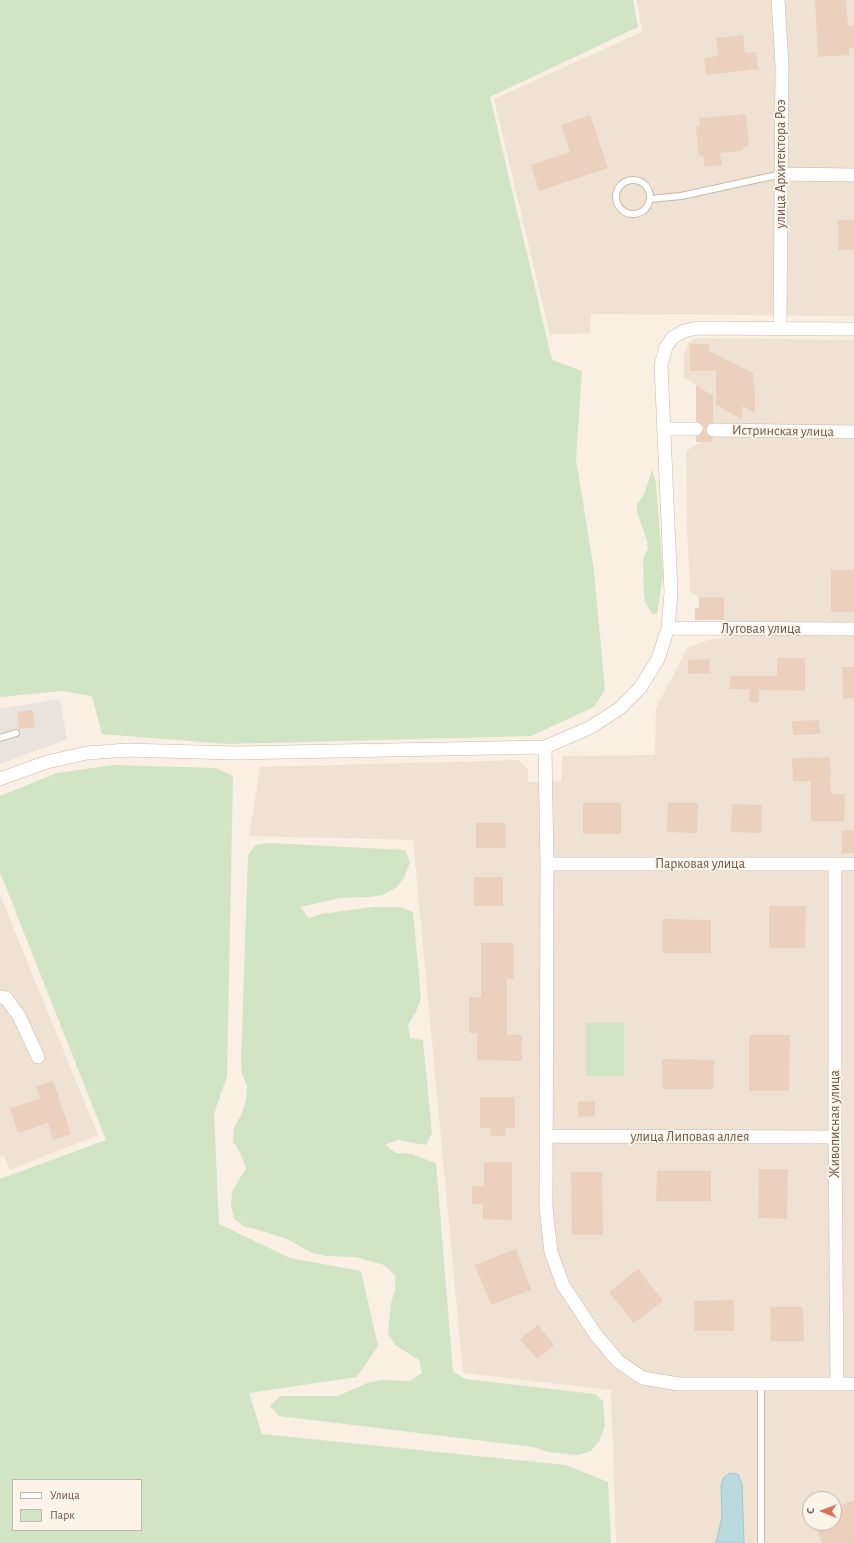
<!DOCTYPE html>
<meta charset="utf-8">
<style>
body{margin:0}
#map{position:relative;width:854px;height:1543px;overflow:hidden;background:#f9f0e3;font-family:"Alegreya Sans",sans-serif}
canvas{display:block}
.legend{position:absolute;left:12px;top:1479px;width:130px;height:52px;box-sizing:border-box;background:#fcf4e8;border:1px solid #c3b6aa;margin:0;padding:5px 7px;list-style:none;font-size:12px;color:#6d584c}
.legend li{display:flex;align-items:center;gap:8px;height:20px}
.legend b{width:20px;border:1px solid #c3b6aa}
.north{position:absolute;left:802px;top:1491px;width:40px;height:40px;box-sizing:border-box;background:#fcf4e8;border:1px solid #c3b6aa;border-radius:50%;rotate:271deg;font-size:11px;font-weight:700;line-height:16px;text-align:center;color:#6d584c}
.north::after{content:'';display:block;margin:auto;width:14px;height:18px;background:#d47357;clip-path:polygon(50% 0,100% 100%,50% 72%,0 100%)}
</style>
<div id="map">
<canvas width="854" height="1543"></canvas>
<ul class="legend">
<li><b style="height:5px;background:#fff"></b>Улица</li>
<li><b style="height:11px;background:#d1e4c4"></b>Парк</li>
</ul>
<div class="north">С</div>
</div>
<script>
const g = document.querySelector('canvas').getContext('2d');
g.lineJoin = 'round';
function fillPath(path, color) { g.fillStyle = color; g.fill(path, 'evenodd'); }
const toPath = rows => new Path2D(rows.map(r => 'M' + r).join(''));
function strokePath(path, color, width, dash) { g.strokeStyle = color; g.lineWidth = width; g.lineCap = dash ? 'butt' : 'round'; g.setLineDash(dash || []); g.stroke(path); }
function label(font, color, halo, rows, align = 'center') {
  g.font = font + ' "Alegreya Sans",sans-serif'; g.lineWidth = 3.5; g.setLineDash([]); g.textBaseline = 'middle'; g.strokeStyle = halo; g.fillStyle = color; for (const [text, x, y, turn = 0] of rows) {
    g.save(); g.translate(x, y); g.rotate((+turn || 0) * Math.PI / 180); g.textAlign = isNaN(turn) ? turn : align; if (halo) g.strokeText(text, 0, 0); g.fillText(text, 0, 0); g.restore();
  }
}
const residential = toPath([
 [637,0,854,0,854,316,591,314,590,333,550,335,494,99,642,32],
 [696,338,854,340,854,1543,616,1543,611,1390,463,1373,413,840,249,836,260,767,519,760,528,770,528,782,561,781,562,756,655,755,656,708,687,648,711,639,724,638,724,620,695,620,695,608,699,608,699,597,690,592,687,529,686,451,701,442,696,442,696,386,684,377,684,355,688,343],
 [810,1499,834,1499,834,1523,810,1523],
 [0,895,98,1135,10,1170,4,1156,0,1157]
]);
const industrial = toPath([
 [60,699,67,739,0,764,0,709]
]);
const green = toPath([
 [0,0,633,0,638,27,490,97,552,360,582,371,576,459,594,571,605,690,594,707,531,736,227,744,102,734,92,696,62,691,0,697],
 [652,469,656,483,663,575,657,614,652,614,645,602,644,594,643,563,644,556,648,549,647,541,637,512,637,505,645,492],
 [114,765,216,768,233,776,227,1076,214,1114,219,1224,290,1258,361,1271,378,1346,357,1377,249,1393,262,1434,566,1465,608,1482,611,1543,0,1543,0,1179,106,1140,0,872,0,796,57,773],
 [13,1480,141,1480,141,1530,13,1530],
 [269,843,405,850,410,862,405,876,397,887,383,895,369,897,340,898,300,907,309,918,321,914,372,907,400,907,413,912,421,998,416,1012,408,1025,410,1038,423,1040,432,1133,426,1145,398,1140,385,1145,396,1153,411,1154,436,1163,453,1372,466,1379,595,1394,603,1401,605,1426,600,1440,591,1451,578,1455,549,1452,533,1447,279,1416,270,1406,280,1396,338,1396,367,1383,382,1380,410,1381,422,1373,419,1360,395,1345,388,1333,391,1303,395,1290,395,1275,384,1265,356,1257,326,1256,312,1253,287,1239,259,1230,245,1227,234,1219,231,1205,232,1192,246,1168,241,1154,233,1141,234,1128,242,1113,246,1100,247,1086,242,1074,241,1061,248,855,256,845],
 [586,1023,624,1023,624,1076,586,1076]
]);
const water = toPath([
 [730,1473,738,1474,742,1484,744,1543,715,1543,717,1539,722,1517,721,1486,723,1478,730,1473]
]);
const building = toPath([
 [815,0,846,0,848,26,854,26,854,48,849,48,849,55,818,57],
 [743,35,745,53,756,52,758,69,706,75,704,58,718,56,716,38],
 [746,114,749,146,743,147,743,151,720,153,722,165,704,167,703,155,699,156,696,127,700,126,699,118],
 [590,115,608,168,539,191,531,165,570,152,561,125],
 [838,220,854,220,854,250,838,250],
 [690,344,709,344,709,351,753,373,753,383,755,385,755,413,742,406,742,419,716,405,716,371,690,371],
 [696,386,713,395,713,422,709,423,705,430,706,434,713,438,713,442,696,442,696,437,700,436,704,429,703,425,696,421],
 [831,570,854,570,854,612,831,612],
 [699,597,724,597,724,620,695,620,695,608,699,608],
 [777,658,805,658,805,691,759,690,759,703,749,702,749,689,730,689,730,676,777,676],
 [709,659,710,673,688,674,688,660],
 [842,667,854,667,854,698,843,699],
 [33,710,35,727,19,729,17,712],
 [819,720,820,734,793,735,792,721],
 [830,757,831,794,845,794,844,821,811,821,811,781,793,781,792,758],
 [583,803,621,803,621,834,583,834],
 [668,803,698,803,697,833,667,832],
 [732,804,762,805,762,833,731,832],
 [476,823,506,823,506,848,476,848],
 [854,830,854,853,842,854,842,831],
 [474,877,503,877,503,906,474,906],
 [769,906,806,906,805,948,769,948],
 [662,919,711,920,711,953,662,953],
 [481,943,514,943,514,979,507,979,507,1035,522,1035,522,1061,477,1060,477,1033,469,1033,469,997,481,997],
 [749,1035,790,1035,789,1091,749,1091],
 [662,1059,714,1060,714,1089,662,1089],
 [53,1081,71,1134,53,1140,48,1123,18,1133,10,1108,40,1099,36,1087],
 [480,1097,515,1097,515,1128,505,1128,506,1136,490,1136,491,1128,480,1128],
 [595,1101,595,1116,578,1117,578,1102],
 [484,1162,512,1162,512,1220,483,1219,483,1204,472,1204,472,1186,484,1186],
 [759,1169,788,1169,787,1219,758,1218],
 [657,1171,711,1171,711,1201,656,1201],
 [571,1172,602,1172,603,1235,572,1235],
 [516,1249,531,1290,491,1305,475,1265],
 [638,1269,663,1301,634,1323,609,1292],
 [734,1300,734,1331,694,1331,694,1301],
 [770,1307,803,1307,804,1341,771,1341],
 [538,1325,554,1345,537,1359,520,1339],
 [854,1500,854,1543,822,1543,814,1523,834,1523,834,1508]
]);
const service = toPath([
 '616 197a17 17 0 1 1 34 0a17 17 0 1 1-34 0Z',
 [650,199,681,196,782,174],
 [0,738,16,733],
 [761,1385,761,1543]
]);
const minor = toPath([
 [778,0,782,65,780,328],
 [782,174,854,175],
 [663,429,696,429],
 [713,430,854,432],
 [668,628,854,629],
 [545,747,547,864,546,1208,551,1252,563,1285,596,1335,618,1361,643,1378,678,1384,854,1384],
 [0,779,47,762,87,753,127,750,234,753,545,747,589,728,619,709,640,688,658,659,668,628,671,592,661,365,666,347,672,338,684,331,697,328,854,329],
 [547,864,854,864],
 [835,864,835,1137,837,1384],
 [0,997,6,998,19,1016,38,1057],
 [546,1136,835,1137]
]);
const streetNames = [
 ["улица Архитектора Роэ",781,164,-90],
 ["Истринская улица",783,431,1],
 ["Луговая улица",761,629],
 ["Парковая улица",700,864],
 ["Живописная улица",835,1124,-90],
 ["улица Липовая аллея",690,1137]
];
fillPath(residential, '#efe2d2');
fillPath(industrial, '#e8e3dd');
fillPath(green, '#d1e4c4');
fillPath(water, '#badadf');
strokePath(water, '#a2c9d0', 1);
fillPath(building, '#ebd0be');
strokePath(service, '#c8b8ab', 8);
strokePath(minor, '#c8b8ab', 14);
strokePath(service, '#fff', 6);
strokePath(minor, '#fff', 13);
label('14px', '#6d584c', '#fcf4e8', streetNames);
</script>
